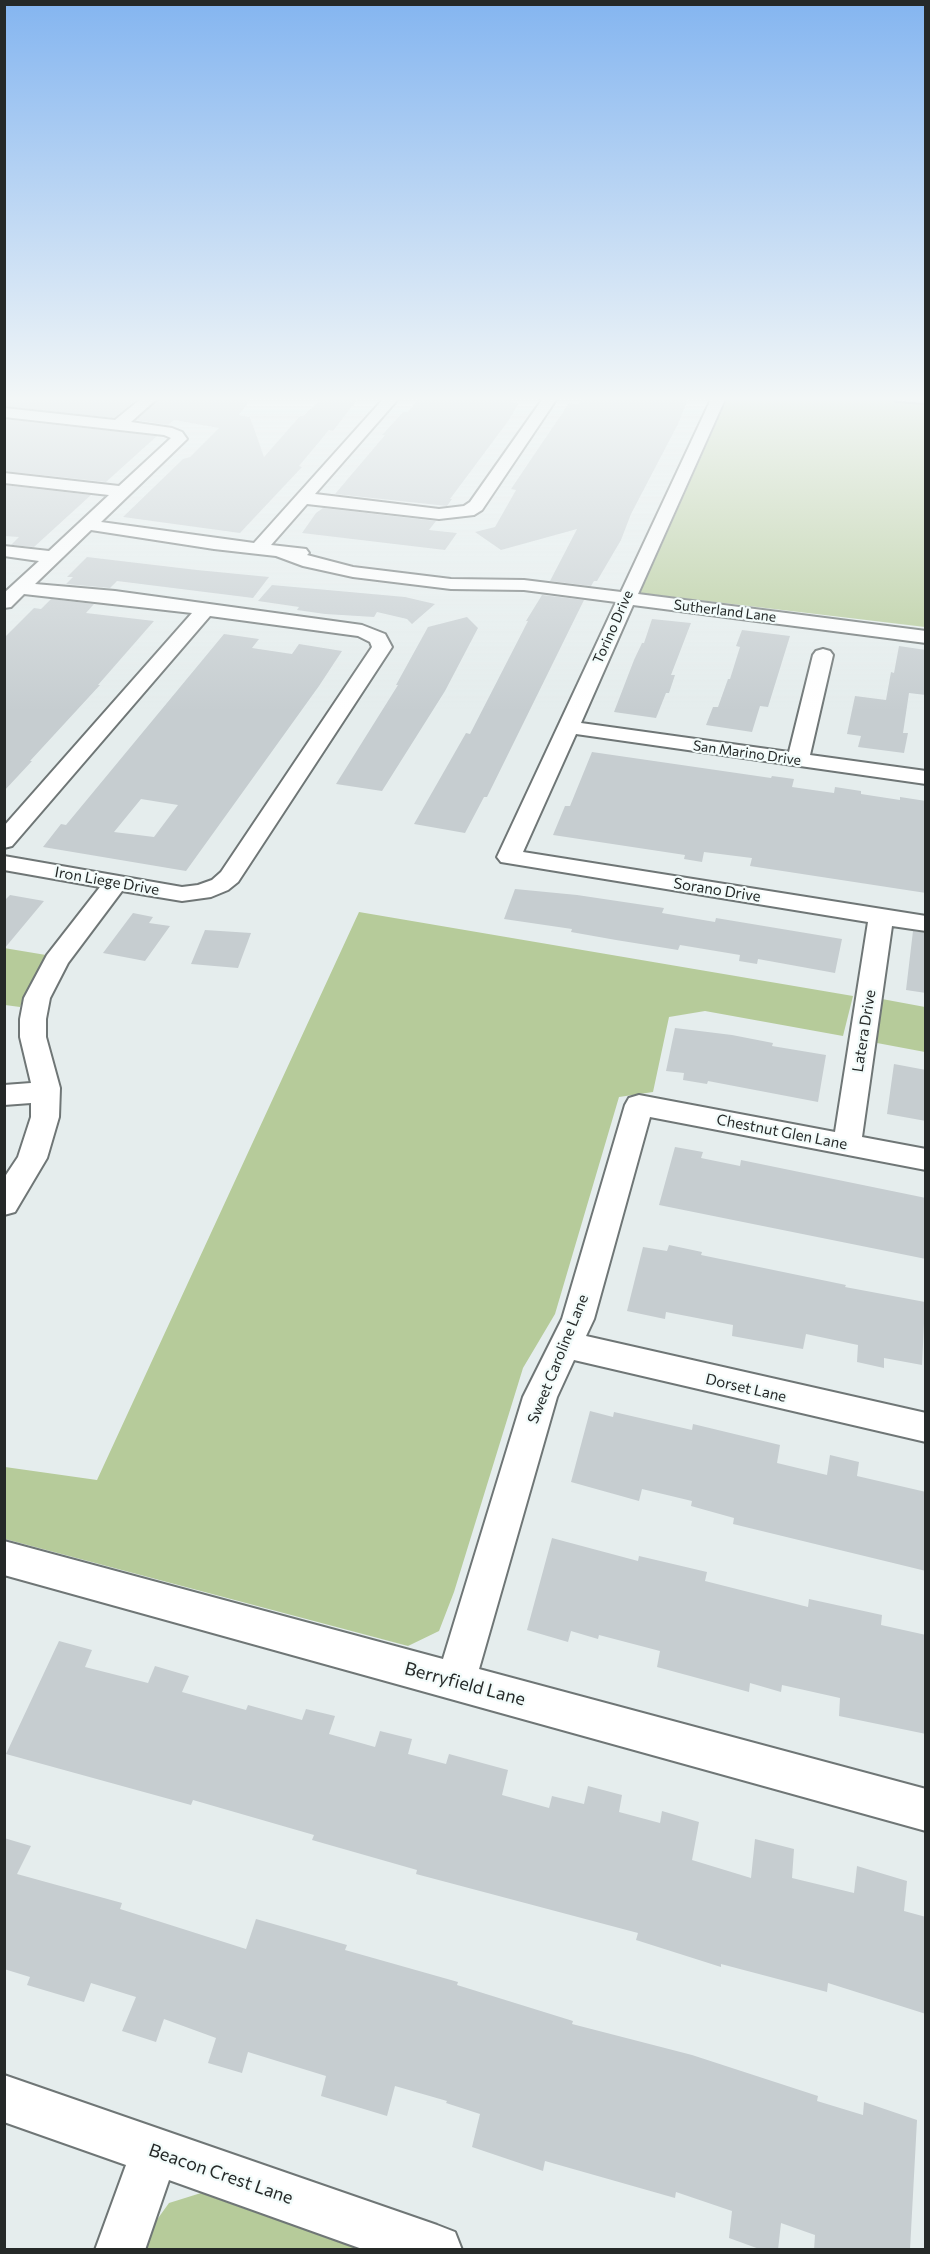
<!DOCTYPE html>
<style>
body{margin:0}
#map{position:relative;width:930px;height:2254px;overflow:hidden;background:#e5eded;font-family:Commissioner,sans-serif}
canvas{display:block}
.frame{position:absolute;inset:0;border:6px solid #252928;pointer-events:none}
</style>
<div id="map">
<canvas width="930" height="2254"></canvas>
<div class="frame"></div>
</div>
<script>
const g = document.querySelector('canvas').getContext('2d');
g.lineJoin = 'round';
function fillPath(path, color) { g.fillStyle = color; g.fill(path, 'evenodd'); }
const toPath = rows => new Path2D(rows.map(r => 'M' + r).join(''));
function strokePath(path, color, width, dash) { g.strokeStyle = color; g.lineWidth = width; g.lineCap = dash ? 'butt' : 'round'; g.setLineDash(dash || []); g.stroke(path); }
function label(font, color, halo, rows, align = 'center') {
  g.font = font + ' Commissioner,sans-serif'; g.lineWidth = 4.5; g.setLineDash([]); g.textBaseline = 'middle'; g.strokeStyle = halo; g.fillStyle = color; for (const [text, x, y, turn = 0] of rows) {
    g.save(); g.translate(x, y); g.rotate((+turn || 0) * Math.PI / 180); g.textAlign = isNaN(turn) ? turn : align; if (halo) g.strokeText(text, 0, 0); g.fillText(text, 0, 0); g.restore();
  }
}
const green = toPath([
 [728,397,866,397,925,402,925,627,640,593],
 [359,912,853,996,843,1036,705,1011,669,1017,653,1092,619,1097,555,1314,523,1368,454,1592,439,1631,408,1646,5,1539,5,1467,97,1480],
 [4,948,46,955,24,995,20,1007,5,1005],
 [882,999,925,1007,925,1052,877,1043],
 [201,2193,358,2249,143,2250,151,2228,169,2203]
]);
const building = toPath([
 [4,397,140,397,114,418,4,406],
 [161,397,252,397,239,415,250,417,264,457,300,416,303,416,323,397,352,397,350,399,357,400,333,431,329,430,299,466,302,467,240,533,123,517,183,459,190,457,219,428,174,420,168,425,136,420],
 [420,397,514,397,510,402,519,403,509,420,450,499,452,499,447,506,335,494,385,435,382,435,403,412,408,412],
 [585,397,689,397,678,424,631,514,621,540,597,581,594,581,591,586,550,581,577,529,501,550,475,532,495,527,516,490,511,489,569,403,578,404],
 [4,419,157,436,106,482,4,471],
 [4,485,91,495,34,547,11,545,19,537,4,536],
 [323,508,436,521,429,530,457,533,445,550,302,533,316,513],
 [87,557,197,570,269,577,253,598,117,581,110,588,66,584,73,577,67,577],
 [272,585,405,597,435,604,412,624,407,619,377,612,374,617,325,614,297,610,299,607,258,601],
 [542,595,584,600,487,797,484,797,465,833,414,824,466,733,470,734,528,621,526,621],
 [51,599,94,604,86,613,154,621,98,685,100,685,30,761,32,761,4,791,4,638,34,608,41,609],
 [467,617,478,628,445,691,382,791,336,784,398,685,396,685,428,627],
 [652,619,691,623,671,675,675,675,669,693,666,693,656,718,614,712,634,660,642,643,644,643],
 [742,630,790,636,768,707,760,706,752,732,706,725,713,707,718,707,728,679,730,679,740,647,736,646],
 [224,634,259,639,252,648,292,654,299,644,342,651,319,686,186,871,43,847,61,824,66,825],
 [141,799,178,805,154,837,114,832],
 [899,646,926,650,926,695,909,693,903,733,908,733,904,753,858,747,861,736,847,734,855,696,886,700,891,672,894,673],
 [592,752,771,778,772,776,794,779,792,787,834,793,835,787,861,791,861,794,900,800,900,797,926,801,926,893,750,866,752,858,704,852,702,862,684,859,685,855,553,835,565,806,570,806],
 [515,889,577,895,664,908,662,913,715,922,716,918,842,939,835,973,758,959,757,964,739,961,740,955,680,945,678,950,616,940,571,932,572,929,504,919],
 [10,895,44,901,4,949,4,901],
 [133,913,153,917,149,923,170,926,145,961,103,953],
 [205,930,251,933,238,968,191,964],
 [913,931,926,933,926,993,906,990],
 [675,1028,732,1035,773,1043,772,1046,826,1055,818,1102,708,1081,707,1084,683,1080,684,1073,666,1071],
 [894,1064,926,1070,926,1121,887,1114],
 [675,1147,703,1152,701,1158,740,1166,741,1160,926,1198,926,1259,659,1205],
 [669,1245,702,1252,701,1255,846,1285,845,1287,925,1302,922,1365,884,1358,884,1368,857,1362,858,1345,806,1334,803,1349,732,1336,733,1325,666,1312,665,1319,627,1311,643,1247,667,1251],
 [590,1411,613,1417,614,1412,692,1430,693,1424,780,1445,777,1463,827,1475,830,1455,859,1462,857,1476,926,1492,926,1571,733,1524,734,1518,691,1506,692,1501,642,1489,639,1501,571,1482],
 [552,1538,638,1561,639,1556,707,1572,705,1581,808,1607,809,1599,882,1615,881,1625,926,1635,926,1734,839,1716,840,1698,782,1685,781,1692,750,1683,749,1692,657,1667,660,1651,599,1635,598,1639,571,1631,568,1642,527,1630],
 [59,1641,92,1650,85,1667,148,1683,155,1666,189,1676,182,1692,246,1710,248,1705,302,1720,306,1709,335,1716,329,1734,375,1747,380,1731,412,1739,408,1754,446,1764,449,1754,508,1770,502,1795,549,1808,552,1796,584,1804,588,1786,622,1795,619,1812,660,1823,662,1811,699,1822,692,1860,751,1878,755,1839,794,1849,792,1878,854,1893,857,1866,907,1881,904,1911,926,1917,926,2014,828,1983,827,1992,721,1964,721,1967,636,1940,638,1933,416,1874,417,1870,312,1840,314,1835,193,1800,191,1805,6,1754],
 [4,1838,31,1846,17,1874,122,1903,120,1909,246,1949,256,1919,347,1945,345,1950,458,1982,457,1985,573,2021,572,2024,692,2055,818,2096,817,2101,863,2115,864,2102,917,2120,910,2250,814,2250,815,2235,781,2223,778,2250,762,2250,729,2238,732,2211,676,2192,675,2198,545,2161,543,2171,472,2147,480,2114,446,2103,447,2101,395,2086,387,2116,321,2096,326,2076,248,2052,242,2073,208,2063,216,2038,164,2019,156,2042,122,2031,136,1997,91,1983,84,2002,27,1985,30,1977,4,1969]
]);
const minor = toPath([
 [143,397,159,397,131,422,172,428,182,432,187,439,101,522,254,543,385,397,400,397,315,494,439,509,464,506,470,502,544,397,558,397,482,510,474,515,439,519,307,504,271,545,306,549,309,553,307,555,353,567,451,579,524,580,621,592,712,397,726,397,638,594,926,631,926,643,633,605,581,723,789,752,813,655,816,651,823,649,830,651,833,655,810,755,926,771,926,784,576,734,523,852,926,916,926,931,892,926,862,1137,926,1149,926,1170,650,1117,594,1319,586,1336,926,1413,926,1442,574,1360,557,1397,479,1669,926,1789,926,1831,4,1575,4,1541,443,1659,523,1397,562,1319,625,1105,629,1098,639,1095,835,1132,868,922,501,862,497,857,616,602,524,590,451,589,353,577,303,566,276,556,214,549,91,530,35,584,115,591,362,625,385,634,392,647,238,882,228,890,211,897,182,901,122,891,68,963,50,998,46,1019,46,1037,60,1088,59,1117,47,1158,15,1212,4,1215,4,1178,18,1157,31,1117,31,1103,4,1105,4,1085,31,1083,20,1037,20,1019,24,998,47,955,100,887,4,870,4,856,182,887,198,885,212,880,221,872,372,647,370,642,358,636,210,616,12,846,4,848,4,826,192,613,24,594,11,607,4,608,4,593,39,561,4,556,4,546,49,551,109,495,4,483,4,473,119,486,171,438,164,435,4,417,4,408,115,420,143,397],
 [890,397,926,397,926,403,897,401,890,397],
 [4,2075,437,2225,455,2232,462,2250,365,2250,169,2180,145,2250,95,2250,126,2165,4,2122,4,2075]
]);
const farStreetnames = [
 ["Sutherland Lane",725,611,7],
 ["Torino Drive",613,627,-66],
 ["San Marino Drive",747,753,8]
];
const streetNames = [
 ["Iron Liege Drive",107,881,10],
 ["Sorano Drive",717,890,9],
 ["Latera Drive",864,1031,-81],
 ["Chestnut Glen Lane",782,1132,11],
 ["Sweet Caroline Lane",558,1359,-68],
 ["Dorset Lane",746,1388,13]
];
const nearStreetnames = [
 ["Berryfield Lane",465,1684,15],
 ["Beacon Crest Lane",221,2174,19]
];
fillPath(green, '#b6cb9a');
fillPath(building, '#c6cdd0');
strokePath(minor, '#6f7676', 4);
fillPath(minor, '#fff');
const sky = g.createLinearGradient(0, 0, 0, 712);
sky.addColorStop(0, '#84b5f0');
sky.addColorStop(0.56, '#f3f7f7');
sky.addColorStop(1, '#f3f7f700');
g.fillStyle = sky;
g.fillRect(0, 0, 930, 712);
label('14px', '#252928', '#f2fbfa', farStreetnames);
label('15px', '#252928', '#f2fbfa', streetNames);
label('18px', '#252928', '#f2fbfa', nearStreetnames);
</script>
